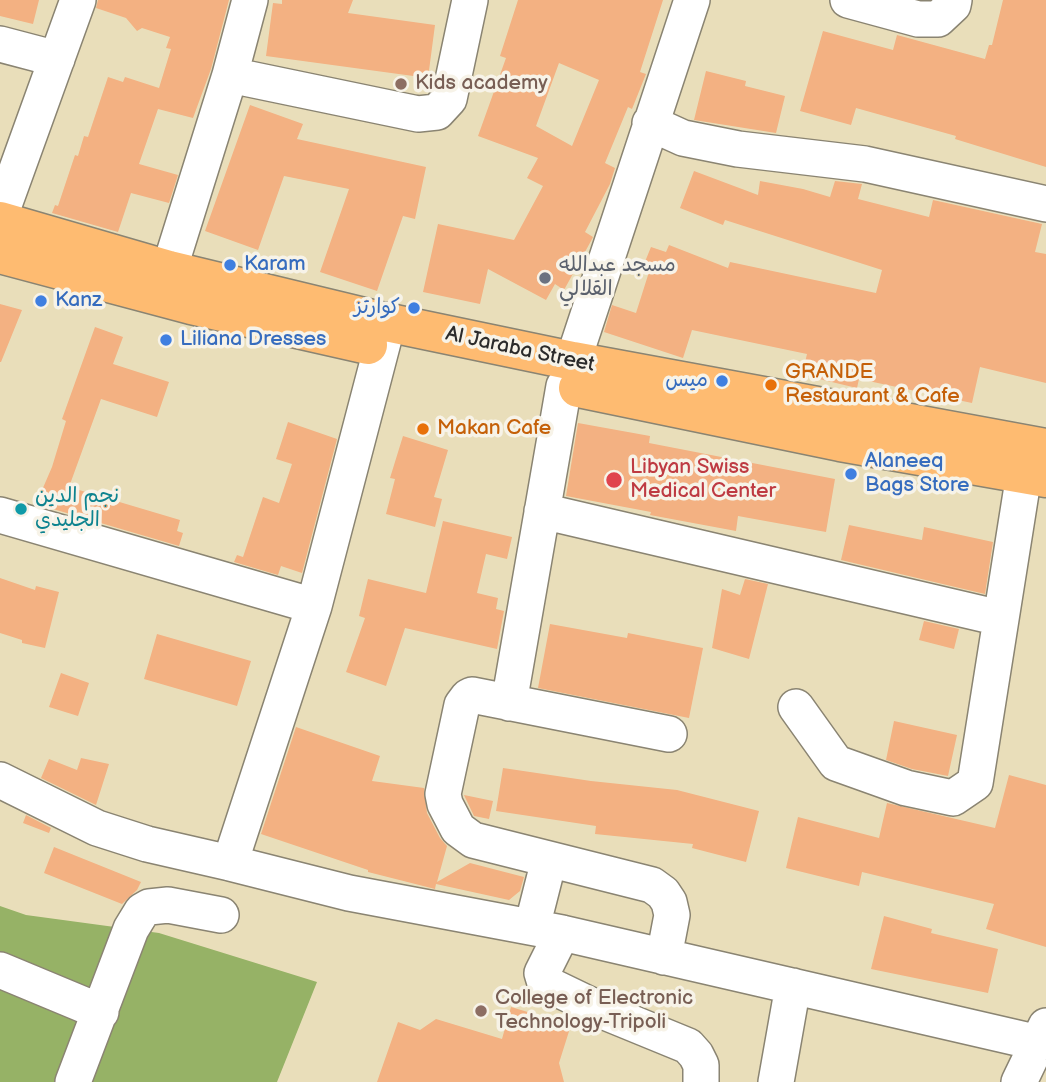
<!DOCTYPE html>
<meta charset="utf-8">
<style>
body{margin:0}
canvas{display:block;background:#e9deba}
</style>
<canvas width="1046" height="1082"></canvas>
<script>
const g = document.querySelector('canvas').getContext('2d');
g.lineJoin = 'round';
function fillPath(path, color) { g.fillStyle = color; g.fill(path, 'evenodd'); }
const toPath = rows => new Path2D(rows.map(r => 'M' + r).join(''));
function strokePath(path, color, width, dash) { g.strokeStyle = color; g.lineWidth = width; g.lineCap = dash ? 'butt' : 'round'; g.setLineDash(dash || []); g.stroke(path); }
function label(font, color, halo, rows, align = 'center') {
  g.font = font + ' "Balsamiq Sans","Playpen Sans Arabic",sans-serif'; g.lineWidth = 7; g.setLineDash([]); g.textBaseline = 'middle'; g.strokeStyle = halo; g.fillStyle = color; for (const [text, x, y, turn = 0] of rows) {
    g.save(); g.translate(x, y); g.rotate((+turn || 0) * Math.PI / 180); g.textAlign = isNaN(turn) ? turn : align; if (halo) g.strokeText(text, 0, 0); g.fillText(text, 0, 0); g.restore();
  }
}
const forest = toPath([
 [0,906,26,915,159,933,317,982,277,1082,0,1082]
]);
const building = toPath([
 [0,0,39,0,33,24,0,16],
 [98,0,229,0,211,69,193,118,158,109,139,164,178,175,169,203,131,193,118,232,52,213,55,205,58,206,75,155,78,156,84,136,88,137,108,77,123,82,125,77,159,88,171,49,166,48,170,37,142,28,137,31,126,18,96,8],
 [282,0,353,0,348,13,435,25,428,78,266,56,273,3,282,4],
 [518,0,663,0,640,72,646,74,632,109,628,107,605,163,615,168,610,184,585,232,593,237,591,241,564,290,555,284,546,300,488,269,480,304,423,292,438,224,514,240,543,186,527,178,538,158,478,136,506,58,500,56],
 [559,63,599,80,572,146,536,126],
 [1003,0,1046,0,1046,167,955,139,956,136,856,108,851,125,800,111,823,31,893,50,897,35,985,59,989,45,992,45],
 [706,71,746,81,745,86,785,96,776,133,694,120],
 [250,105,303,124,297,139,426,167,415,219,403,216,377,291,320,272,349,189,284,176,258,250,205,231],
 [694,171,758,195,760,181,803,189,830,197,835,181,862,184,858,199,929,217,933,200,1042,224,1035,252,1046,254,1046,383,980,367,972,403,859,379,857,388,802,375,807,354,692,330,683,358,604,332,612,305,636,313,649,272,642,269,651,247,666,252,669,245,728,268,730,262,876,293,882,270,725,220,723,225,680,208],
 [0,304,22,310,1,362,0,362],
 [95,327,123,337,113,364,169,382,157,417,101,399,69,487,180,520,177,531,183,533,179,546,36,504,52,467,66,421,62,419],
 [288,422,337,439,302,573,281,566,278,575,234,562,237,555,243,557,263,497,279,503,292,464,276,459],
 [578,423,650,436,649,443,835,479,826,532,738,516,736,531,650,515,651,512,566,496],
 [403,436,448,450,434,497,442,499,435,527,386,514,395,479,390,478],
 [443,521,512,537,507,559,486,554,477,593,498,598,496,609,504,611,497,649,405,628,386,686,346,672,365,618,359,616,368,579,426,593],
 [849,525,922,540,924,527,993,542,985,594,841,560],
 [0,578,35,590,36,586,59,592,45,648,22,643,22,640,0,633],
 [745,579,768,584,749,659,712,648,722,589,740,595],
 [924,621,959,629,954,649,919,640],
 [550,624,627,638,628,633,703,648,689,718,538,688],
 [157,634,251,661,237,706,144,679],
 [61,673,89,683,78,716,49,707],
 [894,721,957,735,948,776,912,769,886,760],
 [296,727,380,756,372,781,424,788,427,813,440,838,447,846,437,882,470,863,524,877,520,891,509,900,436,884,435,889,368,872,368,870,261,834],
 [81,758,109,764,96,805,41,778,49,759,77,770],
 [503,768,591,781,677,790,759,811,746,862,692,848,693,844,595,834,596,826,496,811],
 [1009,775,1046,785,1046,947,986,929,994,904,862,872,859,886,786,868,798,817,879,838,887,803,995,828],
 [464,795,493,801,489,819,474,816],
 [26,815,51,828,49,833,23,823],
 [54,847,141,882,137,890,122,904,44,873],
 [884,916,932,929,931,933,998,949,988,993,871,969],
 [511,1007,571,1025,559,1063,564,1082,377,1082,398,1022,420,1030,436,1019,502,1039]
]);
const minor = toPath([
 [848,0,918,19,938,19,953,5,954,0],
 [0,44,57,59],
 [230,75,418,114,437,112,449,99,470,0],
 [650,123,683,138,738,149,865,164,1046,204],
 [0,216,78,0],
 [169,270,230,75,250,0],
 [388,323,314,606,230,863,349,893,562,933,1039,1043],
 [573,361,692,0],
 [542,511,1000,618],
 [0,515,314,606],
 [509,703,564,386],
 [796,707,836,763,906,788,953,798,975,783,1024,474],
 [0,780,97,828,147,844,230,863],
 [532,927,549,860],
 [562,933,542,973,545,983,605,1012,688,1046,696,1055,701,1065,701,1082],
 [664,957,672,915,669,902,663,893,652,885,473,840,458,829,445,804,443,794,462,705,468,697,472,695,669,734],
 [0,970,101,1012],
 [73,1082,131,929,142,911,149,907,168,905,221,915],
 [776,1082,793,986],
 [1019,1082,1046,1026]
]);
const major = toPath([
 [0,221,169,270,376,320,573,361,1046,448],
 [0,254,191,305,368,345],
 [578,388,840,442,1046,478]
]);
const markers = [
 [401,84,7,"#8d6e63"],
 [230,265,7,"#3f7fe0"],
 [545,278,7,"#6b7280"],
 [41,301,7,"#3f7fe0"],
 [414,308,7,"#3f7fe0"],
 [166,340,7,"#3f7fe0"],
 [722,381,7,"#3f7fe0"],
 [771,385,7,"#e8710a"],
 [423,429,7,"#e8710a"],
 [851,474,7,"#3f7fe0"],
 [614,480,9,"#e0444e"],
 [21,509,7,"#0f9aa8"],
 [481,1011,7,"#8d6e63"]
];
const educationNames = [
 ["Kids academy",415,84],
 ["College of Electronic",495,999],
 ["Technology-Tripoli",495,1023]
];
const shopNames = [
 ["Karam",244,265],
 ["Kanz",55,301],
 ["كوارتز",400,308,"right"],
 ["Liliana Dresses",180,340],
 ["ميس",708,381,"right"],
 ["Alaneeq",865,462],
 ["Bags Store",865,486]
];
const worshipNames = [
 ["مسجد عبدالله",559,266],
 ["القلالي",559,290]
];
const streetNames = [
 ["Al Jaraba Street",520,350,12]
];
const foodNames = [
 ["GRANDE",785,373],
 ["Restaurant & Cafe",785,397],
 ["Makan Cafe",437,429]
];
const healthNames = [
 ["Libyan Swiss",630,468],
 ["Medical Center",630,492]
];
const cultureNames = [
 ["نجم الدين",35,497],
 ["الجليدي",35,521]
];
fillPath(forest, '#96b266');
fillPath(building, '#f3b182');
strokePath(minor, '#8a8472', 38);
strokePath(major, '#8a8472', 41);
strokePath(minor, '#fff', 35);
strokePath(major, '#febb71', 38);
for (const [x, y, r, color] of markers) { const dot = new Path2D(); dot.arc(x, y, r, 0, 2 * Math.PI); g.fillStyle = color; g.fill(dot); strokePath(dot, '#f7f3e8', 2.5); }
label('21px', '#785e54', '#f7f3e8', educationNames, 'left');
label('21px', '#366cbe', '#f7f3e8', shopNames, 'left');
label('21px', '#5b616d', '#f7f3e8', worshipNames, 'left');
label('21px', '#2b2b2b', '#f7f3e8', streetNames);
label('21px', '#c56008', '#f7f3e8', foodNames, 'left');
label('21px', '#be3a42', '#f7f3e8', healthNames, 'left');
label('21px', '#0d838f', '#f7f3e8', cultureNames, 'left');
</script>
